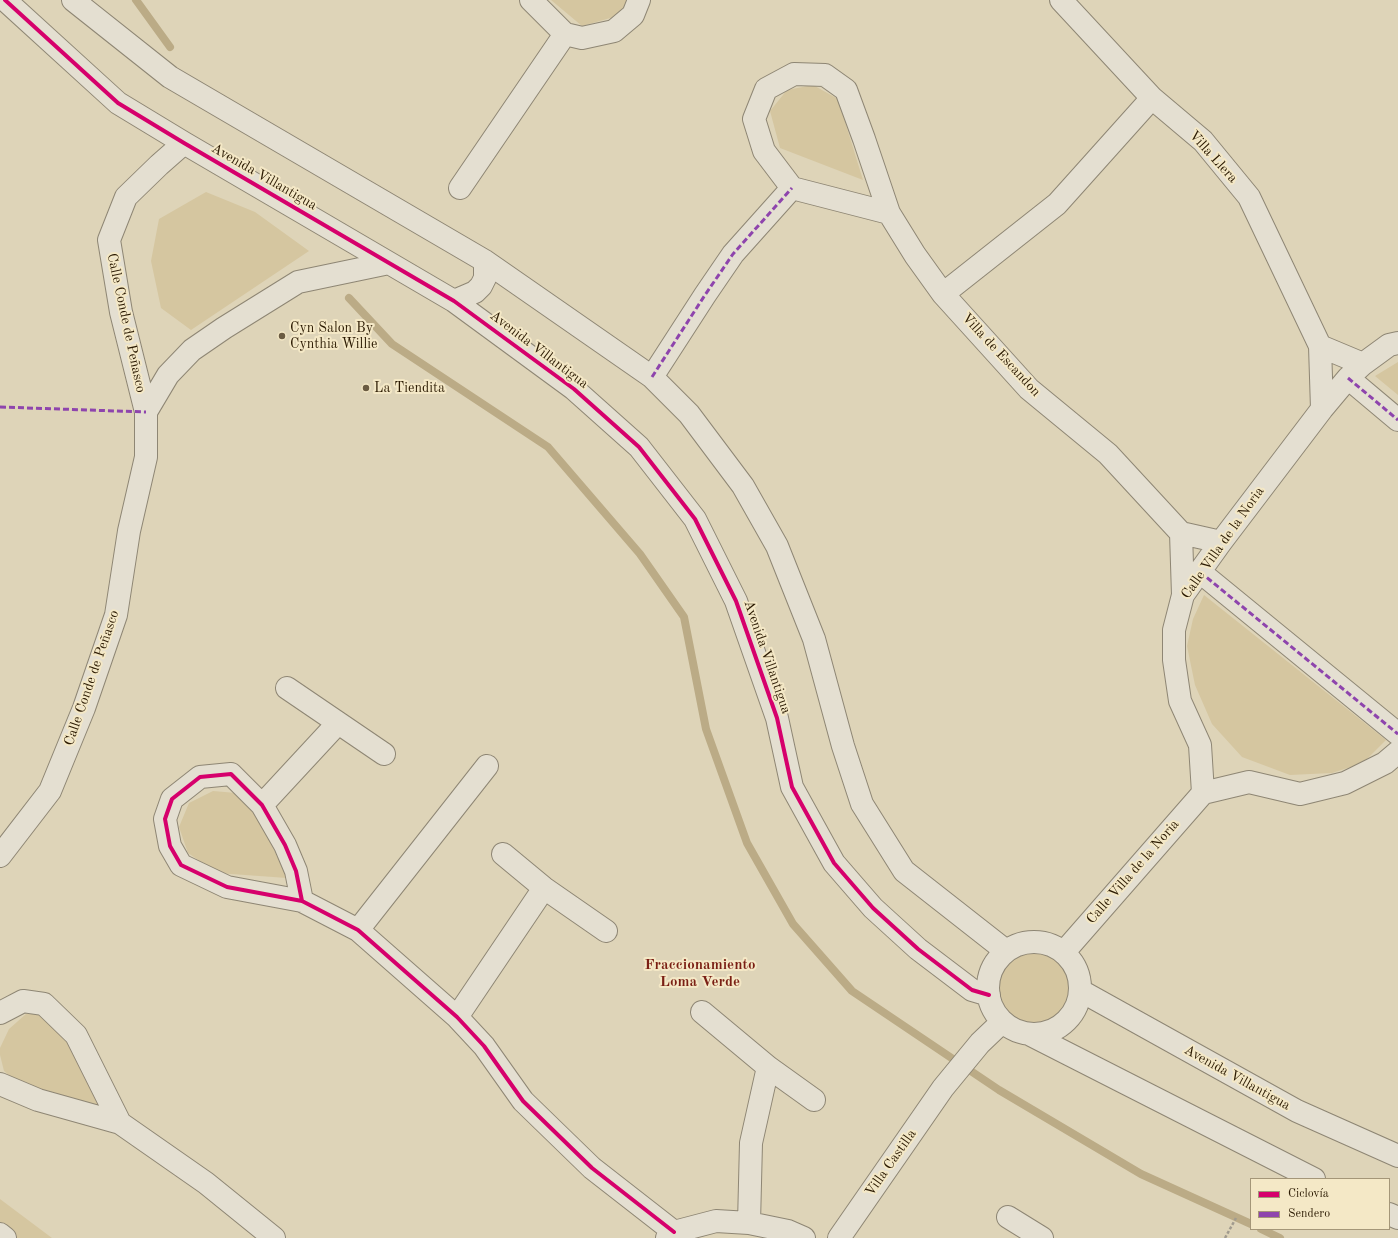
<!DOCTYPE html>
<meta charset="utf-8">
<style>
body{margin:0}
#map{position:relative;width:1398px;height:1238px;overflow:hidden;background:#ded4b8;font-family:"Old Standard TT",serif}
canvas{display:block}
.legend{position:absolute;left:1250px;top:1178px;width:140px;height:52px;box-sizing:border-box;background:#f4e8c6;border:1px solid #a49678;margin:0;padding:5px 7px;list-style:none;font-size:12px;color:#2b1a02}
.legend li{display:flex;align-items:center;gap:8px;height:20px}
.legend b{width:20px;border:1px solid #a49678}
</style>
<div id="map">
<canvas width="1398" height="1238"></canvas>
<ul class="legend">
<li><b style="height:5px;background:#d6006c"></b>Ciclovía</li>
<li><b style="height:5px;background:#8e44ad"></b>Sendero</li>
</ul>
</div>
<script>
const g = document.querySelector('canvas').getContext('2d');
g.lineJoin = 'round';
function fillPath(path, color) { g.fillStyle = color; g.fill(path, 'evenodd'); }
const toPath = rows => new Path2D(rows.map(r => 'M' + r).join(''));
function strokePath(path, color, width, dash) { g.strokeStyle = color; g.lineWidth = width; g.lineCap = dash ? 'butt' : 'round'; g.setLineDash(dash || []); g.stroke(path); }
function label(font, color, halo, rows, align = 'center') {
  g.font = font + ' "Old Standard TT",serif'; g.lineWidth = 4; g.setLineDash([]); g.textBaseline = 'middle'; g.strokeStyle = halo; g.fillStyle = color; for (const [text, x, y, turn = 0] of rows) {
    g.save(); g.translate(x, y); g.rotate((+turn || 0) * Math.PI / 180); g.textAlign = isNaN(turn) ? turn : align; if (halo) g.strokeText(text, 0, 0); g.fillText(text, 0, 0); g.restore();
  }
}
const green = toPath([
 [551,0,629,0,621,15,582,26],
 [813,85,838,99,863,180,780,148,770,111,787,90],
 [206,192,255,212,309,251,191,330,161,308,151,261,159,219],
 [1398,362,1398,395,1375,376],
 [1204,595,1386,740,1363,763,1332,773,1290,775,1242,757,1212,724,1195,685,1187,646,1193,619],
 [213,791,236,793,255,809,287,878,217,873,188,853,179,827,189,803],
 '998 989a37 37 0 1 1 74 0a37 37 0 1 1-74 0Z',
 [26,1014,44,1014,67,1041,103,1107,18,1083,4,1071,0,1055,0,1048,9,1029],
 [0,1199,52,1238,0,1238]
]);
const stream = toPath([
 [136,0,170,47],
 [349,298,392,344,548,447,640,554,684,617,706,729,747,843,793,924,852,991,999,1090,1141,1174,1251,1224],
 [1261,1229,1280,1238]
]);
const path = toPath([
 [1225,1238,1236,1218]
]);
const minor = toPath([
 [5,0,118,103,184,143,454,301,574,389,639,447,695,519,736,601,777,718,792,787,834,863,873,908,918,949,972,990,989,995],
 [73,0,170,77,485,261,652,377,689,414,743,486,777,546,814,639,843,746,862,804,904,871,1006,951],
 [531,0,565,34,582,38,614,31,633,15,639,0],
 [1061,0,1152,98,1203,141,1249,197,1320,346,1322,409],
 [460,188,565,34],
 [889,213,792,188,764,151,754,119,766,89,794,74,825,75,846,90,864,139,889,213,915,255,943,294,1029,389,1108,454,1181,533,1221,542],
 [943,294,1057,204,1152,98],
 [454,301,475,292,481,286,485,278,485,261],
 [1320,346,1363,364],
 [652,377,705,295,733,254,792,188],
 [1348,378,1398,420],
 [146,412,168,375,192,350,224,328,298,282,389,263],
 [1181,533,1183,595],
 [1200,572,1398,734],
 [287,688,384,754],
 [1203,793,1200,745,1180,701,1174,660,1174,630,1183,595,1221,542,1322,409,1348,378,1363,364,1389,345,1398,343],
 [262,805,338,723],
 [503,854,544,888,606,931],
 [0,856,50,791,84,708,116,615,129,531,146,457,146,412,121,312,109,240,126,197,159,165,184,143],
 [302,901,296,871,285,845,262,805,231,774,200,777,172,799,165,819,170,846,181,865,227,887,302,901,358,930,457,1017,484,1046,523,1101,592,1168,674,1232],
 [358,930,487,766],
 '988 988a46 46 0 1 1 92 0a46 46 0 1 1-92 0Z',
 [1064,952,1203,793,1249,782,1300,794,1345,783,1385,763,1398,752],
 [1081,991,1297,1111,1398,1156],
 [702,1012,768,1067,814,1100],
 [0,1013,23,1001,44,1004,76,1035,120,1123],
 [457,1017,544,888],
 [1029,1034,1314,1179],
 [0,1084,38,1100,120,1123,206,1183,274,1238],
 [1389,1214,1398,1218],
 [1008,1217,1042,1238],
 [749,1223,751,1143,768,1067],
 [0,1234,5,1238],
 [667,1238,674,1232,716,1221,749,1223,788,1231,804,1238],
 [839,1238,943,1088,980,1043,1002,1022]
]);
const quiet = toPath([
 [652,377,705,295,733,254,792,188],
 [1348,378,1398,420],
 [0,407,146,412],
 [1200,572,1398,734]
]);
const cycleway = toPath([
 [5,0,118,103,184,143,454,301,574,389,639,447,695,519,736,601,777,718,792,787,834,863,873,908,918,949,972,990,989,995],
 [302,901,296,871,285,845,262,805,231,774,200,777,172,799,165,819,170,846,181,865,227,887,302,901,358,930,457,1017,484,1046,523,1101,592,1168,674,1232]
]);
const markers = [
 [282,336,4,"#6a5b42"],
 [366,388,4,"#6a5b42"]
];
const streetNames = [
 ["Villa Llera",1213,157,48],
 ["Avenida Villantigua",264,177,30],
 ["Calle Conde de Peñasco",126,323,78],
 ["Avenida Villantigua",539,350,37],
 ["Villa de Escandon",1001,355,47],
 ["Calle Villa de la Noria",1223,543,-55],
 ["Avenida Villantigua",767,657,71],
 ["Calle Conde de Peñasco",92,678,-71],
 ["Calle Villa de la Noria",1133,872,-49],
 ["Avenida Villantigua",1237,1078,29],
 ["Villa Castilla",891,1163,-55]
];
const poiNames = [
 ["Cyn Salon By",290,328],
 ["Cynthia Willie",290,344],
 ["La Tiendita",374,388]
];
const neighbourhoodNames = [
 ["Fraccionamiento",700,965],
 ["Loma Verde",700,982]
];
fillPath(green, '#d5c6a0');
strokePath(stream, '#bbab86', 8);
strokePath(minor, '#8e8674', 24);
strokePath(path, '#a19b8e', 2.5, [3, 2]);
strokePath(minor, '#e4dfd1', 22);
strokePath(quiet, '#8e44ad', 3, [6, 3]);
strokePath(cycleway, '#d6006c', 4);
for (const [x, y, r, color] of markers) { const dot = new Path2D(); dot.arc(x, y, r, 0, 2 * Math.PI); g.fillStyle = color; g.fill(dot); strokePath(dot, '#f4e8c6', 1.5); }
label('14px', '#2b1a02', '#f4e8c6', streetNames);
label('14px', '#2b1a02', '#f4e8c6', poiNames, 'left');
label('bold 15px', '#7a1f14', '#f4e8c6', neighbourhoodNames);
</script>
